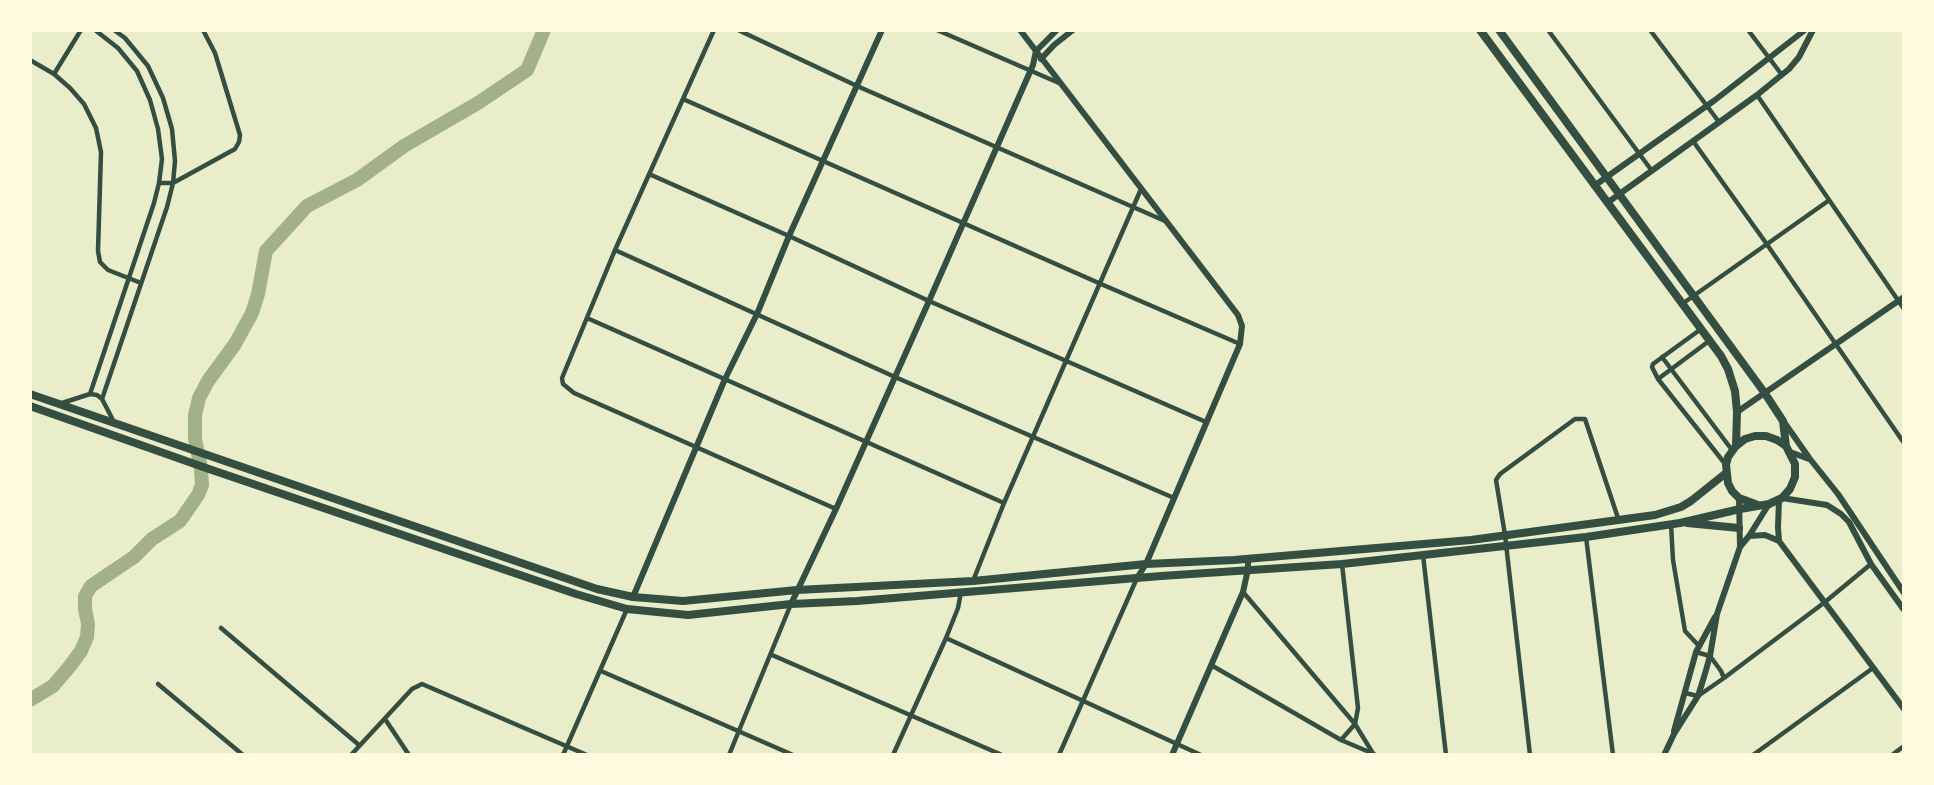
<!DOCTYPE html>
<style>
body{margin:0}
#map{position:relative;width:1934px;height:785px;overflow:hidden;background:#e9edc9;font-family:"Fira Sans",sans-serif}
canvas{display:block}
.frame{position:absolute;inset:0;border:32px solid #fefae0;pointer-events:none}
</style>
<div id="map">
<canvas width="1934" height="785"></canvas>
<div class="frame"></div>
</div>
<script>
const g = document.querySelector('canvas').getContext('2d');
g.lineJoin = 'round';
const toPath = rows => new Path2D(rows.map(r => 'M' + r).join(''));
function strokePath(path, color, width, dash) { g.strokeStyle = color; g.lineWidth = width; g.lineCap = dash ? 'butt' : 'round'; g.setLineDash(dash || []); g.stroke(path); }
const river = toPath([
 [30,700,53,686,70,666,81,651,87,637,88,624,85,609,85,596,91,586,134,557,152,539,180,521,198,495,202,485,201,468,195,439,195,415,199,398,208,381,235,344,252,313,258,294,266,251,307,206,357,180,404,146,478,103,527,70,544,30]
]);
const minor = toPath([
 [714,30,615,250,562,378,563,384,574,393,836,509],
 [738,30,857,86,1165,221],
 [937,30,1059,83],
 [1548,30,1652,171],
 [1650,30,1719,122],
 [1748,30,1782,75],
 [30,60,54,74,70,88,84,104,96,128,101,152,98,251,100,262,108,270,141,283],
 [54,74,81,30],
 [1757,95,1904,309],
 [683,99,1101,284,1240,344],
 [1693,141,1766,243,1904,443],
 [649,174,789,236,929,301,1206,422],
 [159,183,173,183,235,149,239,142,240,135,215,53,203,30],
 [615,250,895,377,1174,498],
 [1682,304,1828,201],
 [587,318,1004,503],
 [1701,329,1653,364,1652,367,1658,379,1726,465],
 [1662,357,1732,450],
 [1658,379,1709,341],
 [90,394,154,203,159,183,162,159,158,129,150,100,137,71,118,48,95,30],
 [102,399,167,207,173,183,175,161,172,129,163,98,148,66,125,38,114,30],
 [59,404,90,394,97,395,102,399,114,422],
 [1671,524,1673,560,1685,631,1699,646],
 [1586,537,1613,755],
 [1423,555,1446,755],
 [973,581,1004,503,1141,189],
 [1243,592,1355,724,1374,755],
 [221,628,359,745],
 [946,638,1201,755],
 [1696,652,1710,656,1721,671,1724,678],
 [772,655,1002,755],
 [1211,665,1341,740,1374,754],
 [601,671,793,755],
 [158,684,243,755],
 [1685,693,1698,696,1724,678,1825,602,1871,564],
 [385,719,409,755],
 [1341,740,1355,724,1358,708,1342,564],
 [351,755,412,689,422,684,587,755],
 [563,755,627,609],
 [729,755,791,604],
 [893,755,946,638,958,608,961,592],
 [1059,755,1137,578],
 [1530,755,1505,535,1496,480,1500,474,1575,419,1585,419,1619,521],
 [1753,755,1873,668],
 [1892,755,1904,746]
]);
const tertiary = toPath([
 [1020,30,1238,315,1242,326,1240,344,1146,564,1137,578],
 [1041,59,1054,45,1073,30],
 [1594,186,1715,100,1805,30],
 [1607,203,1757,95,1789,69,1799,57,1813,30],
 [1737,412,1904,297],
 [1784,422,1810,459,1838,494,1904,593],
 [1790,452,1809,459],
 [1782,498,1827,505,1841,514,1849,522,1871,564,1904,610],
 [1779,500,1778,527,1779,541],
 [1749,536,1765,535,1779,541,1904,709],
 [1740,547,1749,536,1769,504],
 [633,597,725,379,757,314,789,236,882,30],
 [791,604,836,509,929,301,1033,65,1036,51,1057,30],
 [1674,731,1696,652,1715,617],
 [1172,755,1243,592,1248,569,1248,559],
 [1664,755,1674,734,1698,696,1704,677,1710,656,1717,614,1740,547,1739,498]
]);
const primary = toPath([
 [1480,30,1721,356,1728,369,1735,391,1737,412,1736,446],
 [1499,30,1764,392,1783,421,1786,446],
 [30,394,597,589,633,597,683,601,797,590,973,581,1146,564,1234,560,1471,540,1655,515,1681,507,1691,501,1726,473],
 [30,406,209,469,576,594,627,609,688,615,791,604,857,601,1161,576,1342,564,1586,537,1680,523,1740,509,1769,504,1782,498,1790,489,1795,477,1795,464,1786,446,1777,440,1766,436,1755,436,1745,439,1736,446,1728,457,1726,465,1728,483,1732,491,1739,498,1758,505],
 [1687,523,1739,528]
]);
strokePath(river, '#a3b18a', 14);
strokePath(minor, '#344e41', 4.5);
strokePath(tertiary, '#344e41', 6);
strokePath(primary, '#344e41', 8);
</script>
